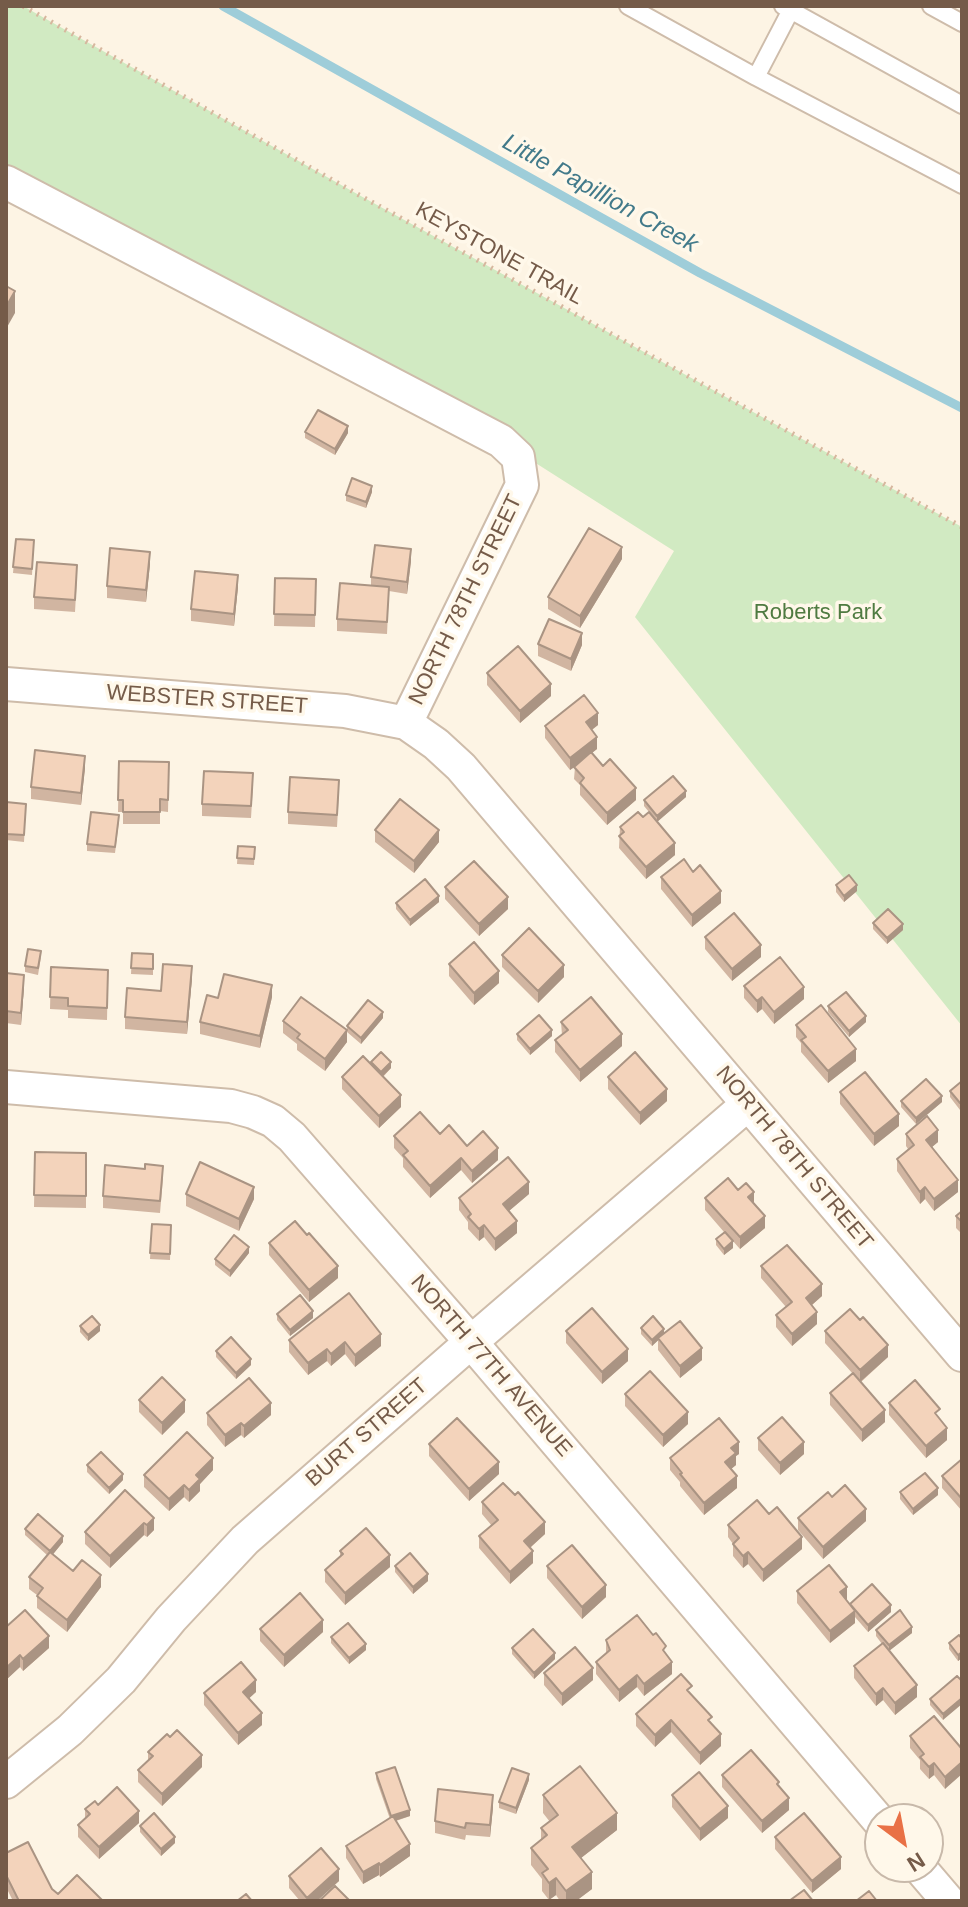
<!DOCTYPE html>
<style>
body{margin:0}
#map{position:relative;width:968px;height:1907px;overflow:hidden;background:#fdf4e4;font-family:Helvetica,sans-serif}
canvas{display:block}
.frame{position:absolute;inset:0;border:8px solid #755b49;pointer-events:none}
.north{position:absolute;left:864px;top:1803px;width:80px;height:80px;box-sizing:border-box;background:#fff8ea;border:2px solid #c8b9aa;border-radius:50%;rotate:148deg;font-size:22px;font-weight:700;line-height:32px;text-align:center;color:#755b49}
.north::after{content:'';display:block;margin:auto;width:28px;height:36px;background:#e97146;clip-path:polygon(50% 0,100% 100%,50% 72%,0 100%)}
</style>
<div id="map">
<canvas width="968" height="1907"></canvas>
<div class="frame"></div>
<div class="north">N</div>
</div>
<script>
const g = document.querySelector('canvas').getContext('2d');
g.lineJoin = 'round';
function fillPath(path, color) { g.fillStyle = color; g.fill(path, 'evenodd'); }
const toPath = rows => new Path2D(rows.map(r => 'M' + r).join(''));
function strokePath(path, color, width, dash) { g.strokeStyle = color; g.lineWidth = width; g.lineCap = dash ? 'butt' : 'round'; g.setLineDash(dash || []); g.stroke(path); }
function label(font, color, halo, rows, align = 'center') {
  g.font = font + ' Helvetica,sans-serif'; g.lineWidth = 7; g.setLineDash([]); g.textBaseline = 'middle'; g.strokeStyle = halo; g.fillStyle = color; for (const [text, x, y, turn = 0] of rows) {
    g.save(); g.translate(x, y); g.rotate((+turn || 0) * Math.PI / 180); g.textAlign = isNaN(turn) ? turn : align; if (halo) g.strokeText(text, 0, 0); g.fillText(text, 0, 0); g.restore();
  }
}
const green = toPath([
 [6,6,23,6,359,195,962,527,962,1026,635,617,674,551,501,441,6,182]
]);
const stream = toPath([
 [223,6,700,273,962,408]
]);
const path = toPath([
 [23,6,359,195,962,527]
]);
const lane = toPath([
 [628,6,756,77],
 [783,6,962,105],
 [793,6,756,77,962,185],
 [931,6,962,23]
]);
const street = toPath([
 [6,182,501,441,518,457,522,485,406,723],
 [6,684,345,711,406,723,436,744,461,767,962,1355],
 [6,1087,231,1106,253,1112,273,1121,292,1137,471,1342,880,1822],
 [6,1782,70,1730,121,1680,171,1619,245,1540,471,1342,748,1104],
 [919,1867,948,1901]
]);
const wall = toPath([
 [305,432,348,433,335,455,305,438],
 [372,492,366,508,346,501,346,495],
 [16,539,34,540,32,575,13,573],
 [622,559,580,628,548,609,548,597],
 [411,561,407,594,389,591,387,634,337,631,337,619,371,585,371,577],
 [150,564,146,602,107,598,107,586],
 [77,577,75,612,34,609,34,597],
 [275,578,316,579,315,627,274,626],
 [238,587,234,626,191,621,191,609],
 [538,644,582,645,571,671,538,656],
 [487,673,551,696,520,723,487,685],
 [598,725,592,730,597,749,592,753,636,800,607,825,580,795,580,785,574,779,575,767,570,770,545,738,545,726],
 [119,761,169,762,168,812,160,811,160,824,123,824,123,812,118,812],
 [85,768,81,805,31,799,31,787],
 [253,785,251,818,202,816,202,804],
 [339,792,337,827,288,824,288,812],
 [686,797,657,822,675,855,646,879,619,848,620,827,643,817,654,818,644,806,644,800],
 [6,802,26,804,24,842,6,840],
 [119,821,115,853,87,851,87,844],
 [375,830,439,842,414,873,375,842],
 [238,846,255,847,254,865,237,864],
 [661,877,721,903,692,927,661,889],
 [836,885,857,891,844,902,836,892],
 [445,887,508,909,479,936,445,899],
 [439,902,410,926,396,909,396,903],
 [873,923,903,930,887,944,873,929],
 [705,937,761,957,732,981,705,949],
 [132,953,153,954,153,975,131,974],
 [502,955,564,977,538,1003,502,967],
 [41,957,38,975,25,972,25,966],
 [449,964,499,983,474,1005,449,976],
 [51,967,108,970,107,1020,68,1018,68,1010,50,1009],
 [6,973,24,987,21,1025,6,1023],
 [192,978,187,1034,125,1029,125,1017,161,991],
 [744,986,804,999,774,1024,762,1009,757,1013,744,998],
 [272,997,260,1048,200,1034,200,1022,218,998],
 [828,1006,866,1022,849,1037,828,1012],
 [383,1018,361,1044,347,1032,347,1026],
 [283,1021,347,1042,325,1071,297,1050,297,1044,283,1033],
 [561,1022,622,1046,580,1082,555,1052,555,1040,562,1035],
 [796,1025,856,1061,828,1083,801,1052,801,1043,796,1037],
 [517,1034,552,1036,530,1055,517,1040],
 [371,1063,391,1068,383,1077,401,1107,379,1128,342,1089,342,1077],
 [608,1077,667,1101,640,1125,608,1089],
 [962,1081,962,1108,960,1110,950,1097,950,1091],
 [840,1092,899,1126,874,1146,840,1104],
 [901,1101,942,1102,916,1124,901,1107],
 [440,1134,498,1160,472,1183,461,1170,430,1198,403,1167,403,1158,394,1148,394,1136],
 [906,1134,938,1142,932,1147,958,1192,934,1211,925,1199,920,1204,897,1171,897,1159,908,1149,906,1146],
 [35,1152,86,1153,86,1208,34,1207],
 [163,1178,160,1213,103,1208,103,1196],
 [738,1190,754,1204,765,1228,740,1249,732,1240,733,1248,724,1255,716,1245,716,1239,724,1232,705,1210,705,1198],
 [186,1194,254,1199,239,1231,186,1206],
 [529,1194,509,1211,517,1233,495,1251,484,1237,479,1241,468,1229,468,1222,459,1210,459,1198],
 [962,1211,962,1234,956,1228,956,1216],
 [152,1224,171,1225,170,1260,150,1259],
 [269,1243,338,1278,309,1302,269,1255],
 [249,1253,230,1277,215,1265,215,1259],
 [761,1266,822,1296,812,1305,817,1324,792,1346,776,1327,776,1315,786,1307,761,1278],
 [349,1293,381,1346,355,1367,345,1354,331,1366,327,1361,308,1375,289,1352,289,1340],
 [277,1314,313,1318,290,1336,277,1320],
 [80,1326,100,1331,88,1341,80,1332],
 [641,1328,664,1334,702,1360,680,1378,658,1350,658,1340,652,1346,641,1334],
 [566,1331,628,1361,602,1384,566,1343],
 [825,1331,888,1357,861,1382,885,1422,862,1442,830,1405,830,1393,853,1374,825,1343],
 [216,1351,251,1365,236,1379,216,1357],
 [625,1394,688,1424,663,1447,625,1406],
 [139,1400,185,1412,162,1435,139,1412],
 [889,1403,940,1419,947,1440,926,1458,889,1415],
 [207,1413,271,1415,244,1438,241,1435,225,1447,207,1425],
 [758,1438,804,1454,780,1475,758,1450],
 [429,1444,499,1474,469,1501,429,1456],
 [739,1454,736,1456,736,1465,731,1469,737,1488,704,1515,680,1486,680,1482,670,1470,670,1458],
 [962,1459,962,1511,942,1488,942,1476],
 [87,1465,123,1480,109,1494,87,1472],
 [213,1470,200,1484,200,1491,189,1502,184,1497,169,1511,144,1487,144,1475],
 [125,1490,154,1530,147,1537,144,1535,110,1568,85,1544,85,1532],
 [900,1492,938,1495,913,1515,900,1499],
 [515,1495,545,1534,530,1548,533,1563,510,1584,479,1548,479,1536,492,1526,482,1514,482,1502],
 [832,1497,866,1521,823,1559,798,1530,798,1518],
 [769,1514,802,1549,763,1582,748,1564,743,1568,733,1556,733,1544,728,1537,728,1525],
 [25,1529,63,1542,53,1554,73,1571,101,1587,67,1632,37,1608,37,1595,29,1589,29,1577,47,1555,25,1535],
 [340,1551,390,1567,345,1605,325,1582,325,1570,340,1557],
 [395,1566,428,1581,413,1594,395,1572],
 [547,1566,606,1597,582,1619,547,1578],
 [797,1591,847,1599,846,1600,850,1604,891,1612,868,1632,855,1617,855,1623,830,1643,797,1603],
 [6,1627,49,1648,23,1671,20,1667,6,1680],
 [260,1629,323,1632,284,1667,260,1641],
 [876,1630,912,1633,889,1651,917,1697,895,1715,883,1700,876,1706,854,1678,854,1666,882,1644,876,1636],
 [331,1637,366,1650,349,1664,331,1643],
 [962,1639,962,1658,958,1661,949,1649,949,1643],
 [606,1640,666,1655,672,1674,644,1696,637,1687,619,1702,596,1674,596,1662,606,1653],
 [512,1648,555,1659,534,1679,512,1654],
 [544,1673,593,1680,562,1706,544,1685],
 [957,1676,943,1720,930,1705,930,1699],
 [256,1692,249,1698,262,1725,238,1745,204,1705,204,1693],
 [692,1696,712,1724,721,1746,700,1765,671,1732,655,1747,636,1726,636,1714],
 [910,1736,962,1749,945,1789,934,1775,929,1779,920,1769,920,1760,910,1748],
 [148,1752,202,1767,162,1806,138,1782,138,1770,148,1761],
 [376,1773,410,1816,396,1821,410,1856,380,1877,379,1875,363,1884,346,1858,346,1846,390,1819,376,1779],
 [722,1775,779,1787,789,1810,762,1833,722,1787],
 [529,1780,516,1814,499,1808,499,1802],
 [543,1795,617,1830,581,1858,592,1889,576,1901,560,1901,556,1895,549,1900,542,1891,542,1879,531,1865,531,1848,541,1839,541,1828,550,1822,543,1813],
 [672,1795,728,1818,700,1841,672,1807],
 [98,1805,139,1823,99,1859,78,1837,78,1825,85,1818,85,1809],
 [493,1807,490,1837,466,1835,465,1840,435,1833,435,1821],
 [140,1826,175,1843,161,1856,140,1832],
 [775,1837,841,1869,812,1893,775,1849],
 [6,1853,58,1894,103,1901,13,1901,6,1887],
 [289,1876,339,1881,317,1901,300,1901,289,1888]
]);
const shadedWall = toPath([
 [15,291,15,313,6,329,6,307],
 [348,426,348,433,335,455,335,449],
 [372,486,372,492,366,508,366,502],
 [622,547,622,559,580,628,580,616],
 [411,549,411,561,407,594,407,582],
 [150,552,150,564,146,602,146,590],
 [238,575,238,587,234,626,234,614],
 [582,633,582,645,571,671,571,659],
 [551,684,551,696,520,723,520,711],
 [598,713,598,725,586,734,586,722],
 [597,737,597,749,570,770,570,758],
 [85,756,85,768,81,805,81,793],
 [636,788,636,800,607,825,607,813],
 [686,791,686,797,657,822,657,816],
 [439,830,439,842,414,873,414,861],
 [675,843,675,855,646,879,646,867],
 [857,885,857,891,844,902,844,896],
 [721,891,721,903,692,927,692,915],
 [439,896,439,902,410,926,410,920],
 [508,897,508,909,479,936,479,924],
 [903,924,903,930,887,944,887,938],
 [761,945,761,957,732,981,732,969],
 [564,965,564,977,538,1003,538,991],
 [192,966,192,978,187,1034,187,1022],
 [499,971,499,983,474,1005,474,993],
 [24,975,24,987,21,1025,21,1013],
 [272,985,272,997,260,1048,260,1036],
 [804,987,804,999,774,1024,774,1012],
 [762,997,762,1009,757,1013,757,1001],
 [383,1012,383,1018,361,1044,361,1038],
 [866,1016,866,1022,849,1037,849,1031],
 [347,1030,347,1042,325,1071,325,1059],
 [552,1030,552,1036,530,1055,530,1049],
 [622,1034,622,1046,580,1082,580,1070],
 [856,1049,856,1061,828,1083,828,1071],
 [391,1062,391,1068,381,1078,381,1072],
 [667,1089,667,1101,640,1125,640,1113],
 [401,1095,401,1107,379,1128,379,1116],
 [942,1096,942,1102,916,1124,916,1118],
 [899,1114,899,1126,874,1146,874,1134],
 [938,1130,938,1142,926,1152,926,1140],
 [498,1148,498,1160,472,1183,472,1171],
 [461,1158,461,1170,430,1198,430,1186],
 [958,1180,958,1192,934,1211,934,1199],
 [529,1182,529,1194,503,1216,503,1204],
 [254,1187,254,1199,239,1231,239,1219],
 [925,1187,925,1199,920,1204,920,1192],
 [754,1192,754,1204,748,1197],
 [765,1216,765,1228,740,1249,740,1237],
 [517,1221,517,1233,495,1251,495,1239],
 [484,1225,484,1237,479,1241,479,1229],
 [733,1241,733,1248,724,1255,724,1249],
 [249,1247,249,1253,230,1277,230,1271],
 [338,1266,338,1278,309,1302,309,1290],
 [822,1284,822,1296,806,1310,806,1298],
 [313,1311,313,1318,290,1336,290,1330],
 [817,1312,817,1324,792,1346,792,1334],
 [100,1325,100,1331,88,1341,88,1335],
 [664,1329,664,1335,652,1346,652,1340],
 [381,1334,381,1346,355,1367,355,1355],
 [345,1342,345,1354,331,1366,331,1354],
 [888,1345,888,1357,860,1382,860,1370],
 [702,1348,702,1360,680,1378,680,1366],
 [327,1349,327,1361,308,1375,308,1363],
 [628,1349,628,1361,602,1384,602,1372],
 [251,1359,251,1365,236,1379,236,1373],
 [185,1400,185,1412,162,1435,162,1423],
 [271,1403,271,1415,244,1438,244,1426],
 [885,1410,885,1422,862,1442,862,1430],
 [688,1412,688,1424,663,1447,663,1435],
 [241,1423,241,1435,225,1447,225,1435],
 [947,1428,947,1440,926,1458,926,1446],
 [739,1442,739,1454,736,1456,736,1465,725,1474,725,1462,731,1448],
 [804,1442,804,1454,780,1475,780,1463],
 [213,1458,213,1470,200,1484,200,1491,189,1502,189,1490,196,1475],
 [499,1462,499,1474,469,1501,469,1489],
 [123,1474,123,1480,109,1494,109,1488],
 [737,1476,737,1488,704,1515,704,1503],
 [184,1485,184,1497,169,1511,169,1499],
 [938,1488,938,1495,913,1515,913,1509],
 [866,1509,866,1521,823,1559,823,1547],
 [154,1518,154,1530,147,1537,147,1525],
 [545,1522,545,1534,524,1553,524,1541],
 [144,1523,144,1535,110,1568,110,1556],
 [63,1536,63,1542,50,1558,50,1551],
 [802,1537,802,1549,763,1582,763,1570],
 [533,1551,533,1563,510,1584,510,1572],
 [748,1552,748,1564,743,1568,743,1556],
 [390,1555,390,1567,345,1605,345,1593],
 [428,1574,428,1581,413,1594,413,1587],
 [101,1575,101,1587,67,1632,67,1620],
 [606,1585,606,1597,582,1619,582,1607],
 [847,1587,847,1599,840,1604,840,1592],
 [891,1605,891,1612,868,1632,868,1625],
 [855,1611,855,1623,830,1643,830,1631],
 [323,1620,323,1632,284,1667,284,1655],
 [912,1627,912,1633,889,1651,889,1645],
 [49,1636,49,1648,23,1671,23,1659],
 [366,1644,366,1650,349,1664,349,1658],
 [962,1652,962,1658,958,1661,958,1655],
 [555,1653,555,1659,534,1679,534,1673],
 [20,1655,20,1667,6,1680,6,1668],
 [672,1662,672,1674,644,1696,644,1684],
 [593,1668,593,1680,562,1706,562,1694],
 [637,1675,637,1687,619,1702,619,1690],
 [256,1680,256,1692,243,1704,243,1692],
 [917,1685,917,1697,895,1715,895,1703],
 [883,1688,883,1700,876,1706,876,1694],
 [962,1698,962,1704,943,1720,943,1714],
 [262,1713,262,1725,238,1745,238,1733],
 [671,1720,671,1732,655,1747,655,1735],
 [721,1734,721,1746,700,1765,700,1753],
 [202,1755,202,1767,162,1806,162,1794],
 [962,1762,962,1774,945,1789,945,1777],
 [934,1763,934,1775,929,1779,929,1767],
 [529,1774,529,1780,516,1814,516,1808],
 [493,1795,493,1807,490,1837,490,1825],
 [789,1798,789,1810,762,1833,762,1821],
 [728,1806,728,1818,700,1841,700,1829],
 [410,1810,410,1816,391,1822,391,1816],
 [139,1811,139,1823,99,1859,99,1847],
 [617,1813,617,1830,572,1865,572,1847],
 [175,1837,175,1843,161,1856,161,1849],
 [410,1844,410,1856,380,1877,380,1865],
 [841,1857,841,1869,812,1893,812,1881],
 [379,1863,379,1875,363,1884,363,1872],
 [339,1869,339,1881,317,1901,307,1901,307,1898],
 [592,1872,592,1889,576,1901,566,1901,566,1891],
 [556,1878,556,1895,549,1900,549,1883]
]);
const building = toPath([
 [6,286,15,291,6,307,6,286],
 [318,410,348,426,335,449,305,432,318,410],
 [352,478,372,486,366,502,346,495,352,478],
 [589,528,622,547,580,616,548,597,589,528],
 [16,539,34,540,32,569,13,567,16,539],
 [375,545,411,549,407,582,371,577,375,545],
 [110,548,150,552,146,590,107,586,110,548],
 [37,562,77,565,75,600,34,597,37,562],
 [195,571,238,575,234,614,191,609,195,571],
 [275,578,316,579,315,615,274,614,275,578],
 [340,583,389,587,387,622,337,619,340,583],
 [549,619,582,633,571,659,538,644,549,619],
 [518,646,551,684,520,711,487,673,518,646],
 [584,695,598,713,586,722,597,737,570,758,545,726,584,695],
 [35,750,85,756,81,793,31,787,35,750],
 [591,752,603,766,610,759,636,788,607,813,580,783,584,778,574,767,591,752],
 [119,761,169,762,168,800,160,799,160,812,123,812,123,800,118,800,119,761],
 [204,771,253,773,251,806,202,804,204,771],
 [673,776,686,791,657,816,644,800,673,776],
 [290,777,339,780,337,815,288,812,290,777],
 [400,799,439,830,414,861,375,830,400,799],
 [6,802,26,804,24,835,6,834,6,802],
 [91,812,119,815,115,847,87,844,91,812],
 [638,812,643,817,649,812,675,843,646,867,619,836,624,832,620,827,638,812],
 [238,846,255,847,254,859,237,858,238,846],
 [684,859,693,872,700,865,721,891,692,915,661,877,684,859],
 [474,861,508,897,479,924,445,887,474,861],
 [849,875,857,885,844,896,836,885,849,875],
 [425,879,439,896,410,920,396,903,425,879],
 [888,909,903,924,887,938,873,923,888,909],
 [734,913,761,945,732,969,705,937,734,913],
 [529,928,564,965,538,991,502,955,529,928],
 [474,942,499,971,474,993,449,964,474,942],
 [28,949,41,951,38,968,25,966,28,949],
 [132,953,153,954,153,969,131,968,132,953],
 [780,957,804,987,774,1012,762,997,757,1001,744,986,780,957],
 [163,964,192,966,187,1022,125,1017,127,988,161,991,163,964],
 [51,967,108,970,107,1008,68,1006,68,998,50,997,51,967],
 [6,973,24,975,21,1013,6,1011,6,973],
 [224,974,272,985,260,1036,200,1022,207,995,218,998,224,974],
 [846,992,866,1016,849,1031,828,1006,846,992],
 [301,997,347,1030,325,1059,297,1038,300,1034,283,1021,301,997],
 [591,997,622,1034,580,1070,555,1040,568,1030,561,1022,591,997],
 [368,1000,383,1012,361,1038,347,1026,368,1000],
 [821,1005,856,1049,828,1071,801,1040,806,1037,796,1025,821,1005],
 [539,1015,552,1030,530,1049,517,1034,539,1015],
 [381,1052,391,1062,381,1072,371,1062,381,1052],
 [635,1052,667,1089,640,1113,608,1077,635,1052],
 [363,1056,401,1095,379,1116,342,1077,363,1056],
 [865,1072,899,1114,874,1134,840,1092,865,1072],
 [926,1079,942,1096,916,1118,901,1101,926,1079],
 [962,1081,962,1102,960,1103,950,1091,962,1081],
 [420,1112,440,1134,449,1125,467,1146,483,1131,498,1148,472,1171,461,1158,430,1186,403,1155,408,1151,394,1136,420,1112],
 [927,1116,938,1130,926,1140,958,1180,934,1199,925,1187,920,1192,897,1159,914,1145,906,1134,927,1116],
 [35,1152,86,1153,86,1196,34,1195,35,1152],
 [508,1157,529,1182,503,1204,517,1221,495,1239,484,1225,479,1229,468,1217,471,1214,459,1198,508,1157],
 [200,1162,254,1187,239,1219,186,1194,200,1162],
 [145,1164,163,1166,160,1201,103,1196,105,1165,145,1169,145,1164],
 [728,1178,738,1190,746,1183,754,1192,748,1197,765,1216,740,1237,705,1198,728,1178],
 [962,1211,962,1222,956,1216,962,1211],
 [295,1221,307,1235,309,1233,338,1266,309,1290,269,1243,295,1221],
 [152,1224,171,1225,170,1254,150,1253,152,1224],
 [725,1232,733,1241,724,1249,716,1239,725,1232],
 [234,1235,249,1247,230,1271,215,1259,234,1235],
 [787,1245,822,1284,806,1298,817,1312,792,1334,776,1315,792,1302,761,1266,787,1245],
 [349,1293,381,1334,355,1355,345,1342,331,1354,327,1349,308,1363,289,1340,349,1293],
 [300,1295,313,1311,290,1330,277,1314,300,1295],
 [592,1308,628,1349,602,1372,566,1331,592,1308],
 [850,1309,860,1320,863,1317,888,1345,860,1370,825,1331,850,1309],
 [92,1316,100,1325,88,1335,80,1326,92,1316],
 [653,1316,664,1329,652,1340,641,1328,653,1316],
 [680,1321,702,1348,680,1366,658,1338,680,1321],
 [231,1337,251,1359,236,1373,216,1351,231,1337],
 [650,1371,688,1412,663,1435,625,1394,650,1371],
 [853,1373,885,1410,862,1430,830,1393,853,1373],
 [162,1377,185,1400,162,1423,139,1400,162,1377],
 [249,1378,271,1403,244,1426,241,1423,225,1435,207,1413,249,1378],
 [915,1380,940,1409,935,1413,947,1428,926,1446,889,1403,915,1380],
 [782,1417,804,1442,780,1463,758,1438,782,1417],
 [457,1418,499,1462,469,1489,429,1444,457,1418],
 [719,1418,739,1442,731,1448,736,1453,725,1462,737,1476,704,1503,680,1474,682,1473,670,1458,719,1418],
 [187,1432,213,1458,196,1475,200,1479,189,1490,184,1485,169,1499,144,1475,187,1432],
 [101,1452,123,1474,109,1488,87,1465,101,1452],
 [962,1459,962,1499,942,1476,962,1459],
 [925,1473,938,1488,913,1509,900,1492,925,1473],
 [503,1483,515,1495,518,1492,545,1522,524,1541,533,1551,510,1572,479,1536,498,1520,482,1502,503,1483],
 [845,1485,866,1509,823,1547,798,1518,828,1492,832,1497,845,1485],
 [125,1490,154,1518,147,1525,144,1523,110,1556,85,1532,125,1490],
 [757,1500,769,1514,777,1507,802,1537,763,1570,748,1552,743,1556,733,1544,739,1538,728,1525,757,1500],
 [38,1514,63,1536,50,1551,25,1529,38,1514],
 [366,1528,390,1555,345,1593,325,1570,343,1554,340,1551,366,1528],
 [572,1545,606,1585,582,1607,547,1566,572,1545],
 [50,1552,73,1571,82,1560,101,1575,67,1620,37,1596,43,1588,29,1577,50,1552],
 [410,1553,428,1574,413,1587,395,1566,410,1553],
 [829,1565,847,1587,840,1592,855,1611,830,1631,797,1591,829,1565],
 [872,1584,891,1605,868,1625,850,1604,872,1584],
 [300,1593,323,1620,284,1655,260,1629,300,1593],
 [25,1610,49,1636,23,1659,20,1655,6,1668,6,1627,25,1610],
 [900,1610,912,1627,889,1645,876,1630,900,1610],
 [637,1615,653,1635,656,1633,666,1646,663,1650,672,1662,644,1684,637,1675,619,1690,596,1662,610,1650,606,1640,637,1615],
 [348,1623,366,1644,349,1658,331,1637,348,1623],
 [533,1629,555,1653,534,1673,512,1648,533,1629],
 [959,1635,962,1639,962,1652,958,1655,949,1643,959,1635],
 [883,1643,917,1685,895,1703,883,1688,876,1694,854,1666,883,1643],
 [575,1647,593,1668,562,1694,544,1673,575,1647],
 [241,1662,256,1680,243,1692,262,1713,238,1733,204,1693,241,1662],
 [681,1674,692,1686,687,1690,712,1717,708,1720,721,1734,700,1753,671,1720,655,1735,636,1714,681,1674],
 [957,1676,962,1681,962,1698,943,1714,930,1699,957,1676],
 [934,1716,962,1749,962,1762,945,1777,934,1763,929,1767,920,1757,924,1754,910,1736,934,1716],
 [177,1730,202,1755,162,1794,138,1770,153,1756,148,1752,167,1734,170,1737,177,1730],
 [751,1750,779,1782,777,1784,789,1798,762,1821,722,1775,751,1750],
 [580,1766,617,1813,572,1847,592,1872,566,1891,556,1878,549,1883,542,1873,548,1869,531,1848,547,1835,541,1828,558,1815,543,1795,580,1766],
 [395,1767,410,1810,391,1816,376,1773,395,1767],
 [512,1768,529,1774,516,1808,499,1802,512,1768],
 [699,1772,728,1806,700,1829,672,1795,699,1772],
 [117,1787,139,1811,99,1847,78,1825,90,1814,85,1809,95,1801,98,1805,117,1787],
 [438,1789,493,1795,490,1825,466,1823,465,1828,435,1821,438,1789],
 [154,1813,175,1837,161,1849,140,1826,154,1813],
 [804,1813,841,1857,812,1881,775,1837,804,1813],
 [393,1816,410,1844,380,1865,379,1863,363,1872,346,1846,393,1816],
 [28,1842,52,1889,58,1894,77,1875,103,1901,39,1901,37,1900,19,1901,6,1875,6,1853,28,1842],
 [321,1848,339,1869,307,1898,289,1876,321,1848],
 [335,1886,350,1901,319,1901,335,1886],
 [804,1890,813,1901,789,1901,804,1890],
 [869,1891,877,1901,856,1901,869,1891],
 [246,1894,252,1901,237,1901,246,1894]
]);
const streetNames = [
 ["KEYSTONE TRAIL",499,254,29],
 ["NORTH 78TH STREET",466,600,-64],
 ["WEBSTER STREET",207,700,4],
 ["NORTH 78TH STREET",794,1158,50],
 ["NORTH 77TH AVENUE",491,1366,49],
 ["BURT STREET",367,1433,-41]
];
const parkNames = [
 ["Roberts Park",818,613]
];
const waterNames = [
 ["Little Papillion Creek",600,194,29]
];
fillPath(green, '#d1eac2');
strokePath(stream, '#9ecdd9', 9);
strokePath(lane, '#cebcaa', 20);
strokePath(street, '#cebcaa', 36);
strokePath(path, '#d7b79e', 5, [2, 6]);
strokePath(lane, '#fff', 16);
strokePath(street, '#fff', 32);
fillPath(wall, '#d1b5a1');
fillPath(shadedWall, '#aa9483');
fillPath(building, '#f3d3bb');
strokePath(building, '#aa9483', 2);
label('22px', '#755b49', '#fff8ea', streetNames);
label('22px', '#4f7b41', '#fff8ea', parkNames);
label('italic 24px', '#427a8a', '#fff8ea', waterNames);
</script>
